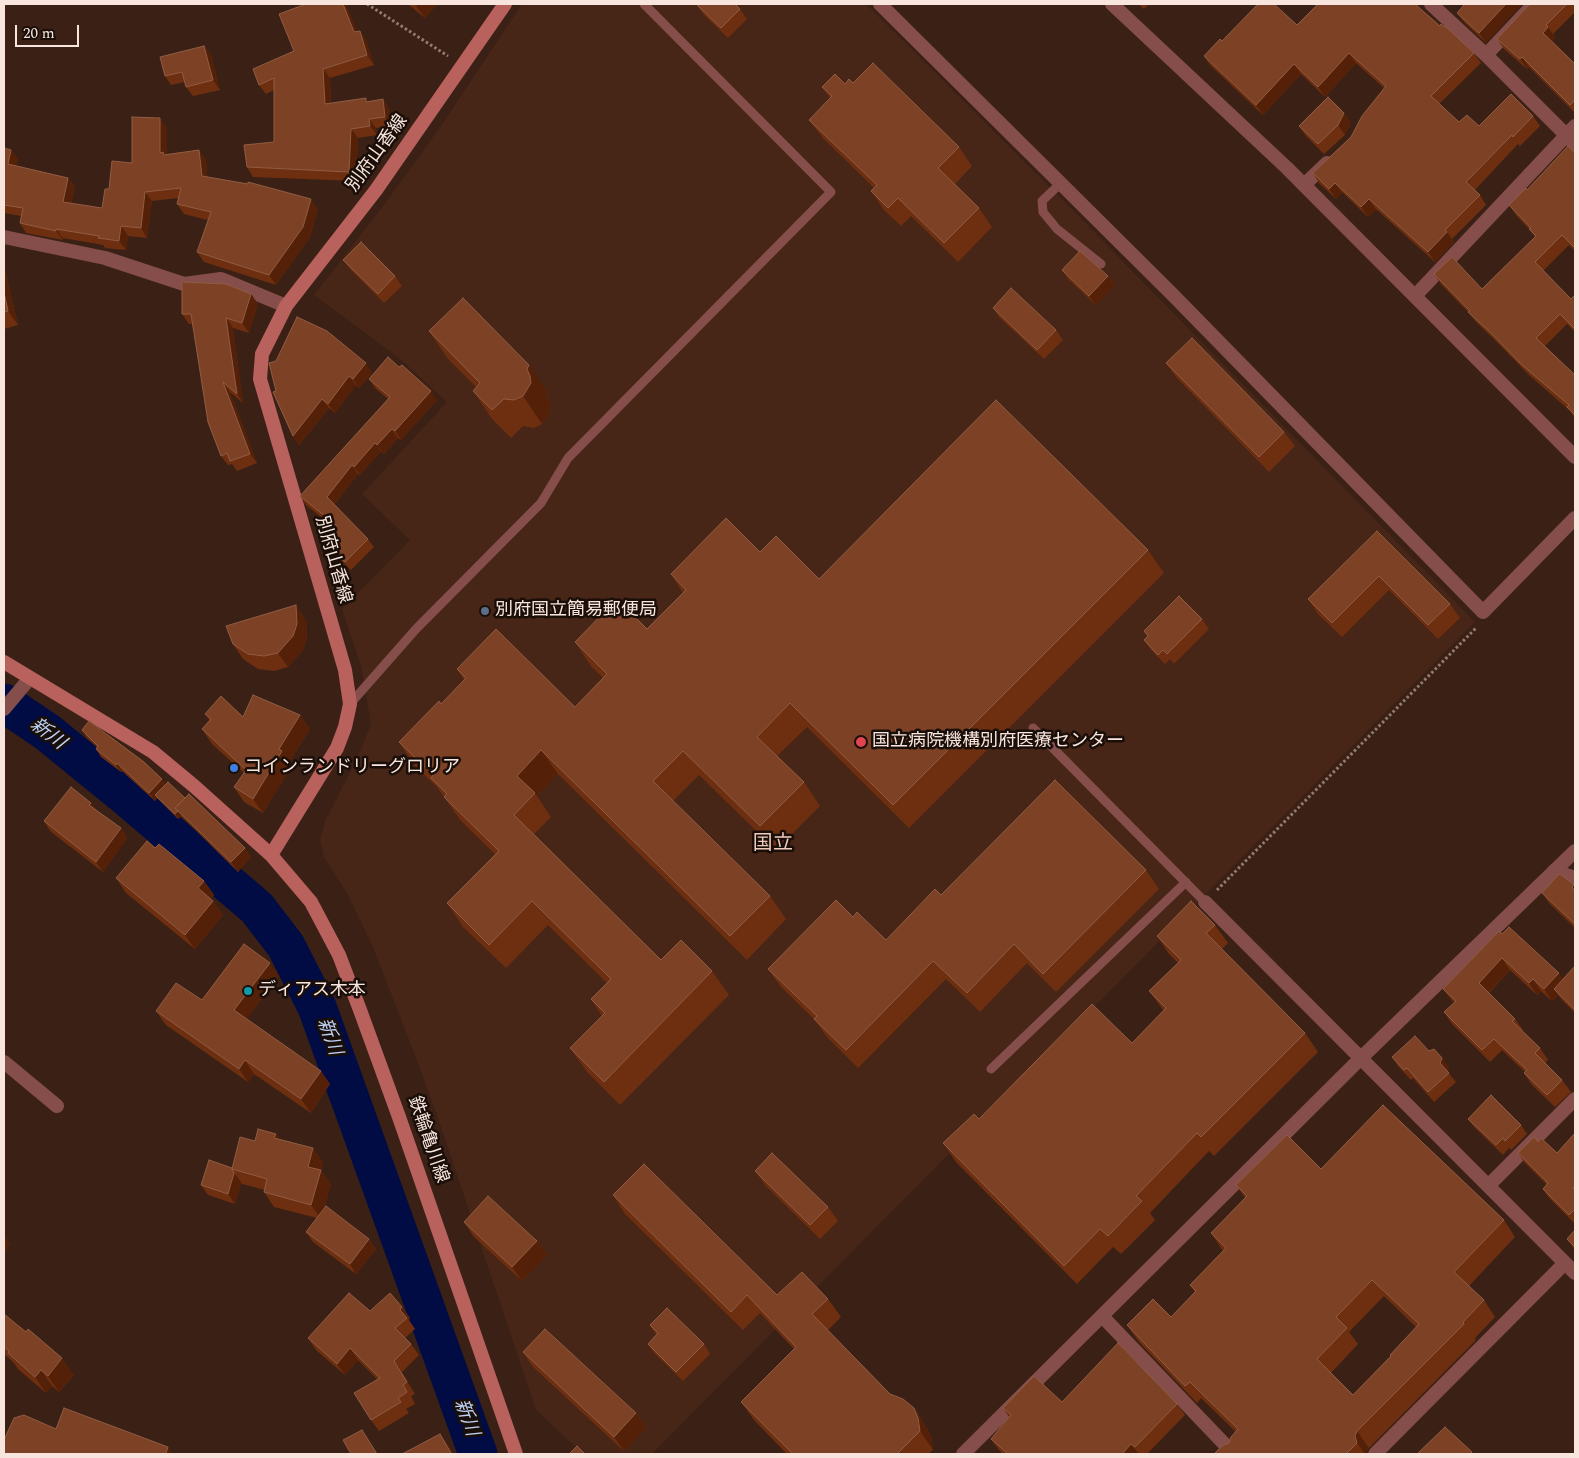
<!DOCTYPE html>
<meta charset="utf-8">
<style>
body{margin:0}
#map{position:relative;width:1579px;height:1458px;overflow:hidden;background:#3b2115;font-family:Spectral,serif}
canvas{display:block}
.frame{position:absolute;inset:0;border:5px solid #f8e5de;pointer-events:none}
.scale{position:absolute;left:15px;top:25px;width:64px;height:22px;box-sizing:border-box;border:2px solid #f8e5de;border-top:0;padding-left:6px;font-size:15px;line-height:18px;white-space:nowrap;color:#f8e5de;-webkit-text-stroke:4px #1a0e09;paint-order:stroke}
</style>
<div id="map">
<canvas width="1579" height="1458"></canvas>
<div class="frame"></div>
<div class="scale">20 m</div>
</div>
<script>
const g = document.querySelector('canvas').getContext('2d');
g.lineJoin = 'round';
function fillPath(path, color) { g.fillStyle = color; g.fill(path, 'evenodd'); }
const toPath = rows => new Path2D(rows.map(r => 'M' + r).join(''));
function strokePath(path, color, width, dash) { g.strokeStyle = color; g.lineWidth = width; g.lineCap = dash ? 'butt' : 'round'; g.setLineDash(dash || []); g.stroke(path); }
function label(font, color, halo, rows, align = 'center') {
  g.font = font + ' Spectral,"Noto Sans JP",serif'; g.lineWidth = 5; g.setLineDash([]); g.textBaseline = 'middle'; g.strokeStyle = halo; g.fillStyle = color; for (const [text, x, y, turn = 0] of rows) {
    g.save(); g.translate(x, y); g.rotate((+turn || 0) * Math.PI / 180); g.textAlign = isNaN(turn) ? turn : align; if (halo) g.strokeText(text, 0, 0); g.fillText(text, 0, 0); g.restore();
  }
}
const built = toPath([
 [522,4,866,4,1062,199,1475,622,652,1454,583,1454,536,1410,438,1118,413,1050,372,945,347,893,324,857,320,840,325,821,357,759,371,724,361,666,342,609,410,540,362,494,447,402,399,358,314,295,384,205,441,126]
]);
const river = toPath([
 [4,703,47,732,122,793,257,908,286,946,317,1007,478,1454]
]);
const path = toPath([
 [367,4,448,56],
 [1217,890,1476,628]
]);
const service = toPath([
 [1061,183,1042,201,1043,212,1057,229,1101,264],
 [350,704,416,629,541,503,568,458,831,192,644,4],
 [1033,728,1205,902],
 [991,1069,1186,882]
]);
const minor = toPath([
 [880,4,1172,294,1483,612,1575,518],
 [1431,4,1486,55,1575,144],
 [1486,55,1534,4],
 [1304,185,1327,163],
 [4,237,105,258,184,284,221,279,286,306],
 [1415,296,1575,126],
 [4,709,30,678],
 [1554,871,1575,878],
 [1205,902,1575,1273],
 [4,1062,57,1106],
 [1489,1185,1575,1099],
 [1102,1316,1234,1454],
 [1375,1454,1565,1263]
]);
const tertiary = toPath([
 [1112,4,1287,168,1575,457],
 [963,1454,1361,1058,1575,851]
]);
const secondary = toPath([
 [4,662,153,752,194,786,271,855,337,748,345,727,350,704,345,670,260,379,262,354,286,306,376,190,505,4],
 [271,855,311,902,339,955,360,1010,399,1117,516,1454]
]);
const wall = toPath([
 [306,4,346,4,357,32,366,40,374,65,330,78,331,103,368,102,383,99,389,109,392,126,376,128,377,135,358,138,356,181,253,177,247,167,274,142,274,90,266,94,259,85,294,51],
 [408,4,437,4,425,18],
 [1138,4,1149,4,1144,9],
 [1465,4,1486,43,1464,22,1457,13],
 [1530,4,1575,4,1575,12,1553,34,1555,37,1552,41,1575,64,1575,113,1529,67,1527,69,1504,49,1497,39],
 [697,5,740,9,747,19,728,38,704,15],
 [1297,25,1440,26,1474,53,1481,63,1439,104,1459,122,1479,126,1533,116,1540,126,1520,146,1518,144,1475,190,1480,195,1486,205,1452,239,1454,242,1435,262,1376,209,1368,217,1342,192,1336,199,1319,183,1313,173,1351,137,1384,88,1356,63,1325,97,1301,74,1263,115,1210,65,1204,56,1222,41],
 [204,46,211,55,220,90,193,96,186,87,185,82,171,85,165,76],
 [853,83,959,147,972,166,955,184,979,208,992,227,958,262,911,216,901,226,884,210,871,191,874,188,823,138,809,120,830,98,822,87],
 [1351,122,1345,135,1324,154,1306,136,1299,126],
 [167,127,167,154,199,150,206,160,207,177,318,209,310,237,276,285,204,262,197,252,208,220,184,214,177,204,178,198,152,201,147,238,128,236,126,250,105,248,103,245,63,238,63,240,26,233,20,223,21,216,4,213,4,148,18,159,16,166,68,178,75,187,71,203,102,208,109,189,132,163],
 [1575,153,1575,251,1569,245,1543,271,1571,299,1575,295,1575,332,1567,324,1545,346,1575,375,1575,418,1569,410,1528,374,1498,343,1476,322,1469,313,1441,284,1434,274,1482,289,1535,237,1529,229,1516,215,1509,205,1527,190],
 [343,260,395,276,402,286,384,303,350,269],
 [4,265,18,325,4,329],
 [1062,270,1108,276,1115,285,1096,305,1069,280],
 [251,294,258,304,249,333,233,328,243,403,230,392,257,463,237,471,232,464,228,465,221,456,192,324,189,324,182,314],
 [993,308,1056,330,1063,340,1044,359,999,317],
 [429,331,548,393,546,397,550,403,550,411,542,424,534,428,523,426,511,438,492,419,473,391,476,387,448,359],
 [1166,363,1284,432,1295,446,1269,472,1176,377],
 [372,373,359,388,356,385,335,413,329,408,299,445,293,436,273,392],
 [369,379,437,400,401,440,398,438,384,454,381,451,360,475,358,474,334,505,368,539,374,547,351,570,329,549,323,540,335,528,306,505,300,496,388,399,375,388],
 [1377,531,1450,604,1460,618,1438,639,1389,590,1342,637,1318,614,1308,599],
 [1148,550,1164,573,909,828,807,727,777,756,804,782,820,806,776,850,699,775,673,801,770,896,786,919,747,960,558,774,537,796,551,817,534,834,661,960,712,971,729,995,620,1105,587,1072,570,1048,602,1016,591,999,607,983,548,925,506,968,463,927,447,903,495,854,461,821,437,787,415,766,399,742,441,704,464,680,457,669,575,707,603,678,591,666,575,642,647,629,683,593,671,574,760,552,819,579],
 [1202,619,1209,629,1174,664,1170,659,1165,664,1151,650,1144,640,1148,637,1144,631],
 [306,620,307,638,303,650,288,667,274,671,258,669,243,659,233,644],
 [205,714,243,717,300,715,310,729,290,761,292,765,263,813,244,802,234,787,244,773,212,744,202,729,210,721],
 [82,730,162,779,165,784,185,798,245,848,251,857,238,872,181,816,178,819,157,798,155,801,122,771,121,772,101,757,96,749,97,747,87,738],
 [91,803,97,811,121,828,127,838,103,872,50,831,44,821],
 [155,848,204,881,214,895,210,899,213,901,223,915,195,949,126,893,116,878],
 [1146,870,1159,889,1056,992,1027,963,980,1012,946,979,858,1068,827,1037,815,1020,781,987,768,969,853,917,886,940,941,895],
 [1575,888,1575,928,1549,903,1542,893],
 [1215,925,1228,943,1222,949,1305,1033,1318,1052,1214,1156,1209,1151,1150,1213,1155,1220,1121,1254,1113,1247,1077,1284,956,1162,943,1143,979,1119,1132,1043,1164,1011,1149,991,1178,963,1169,954,1157,936],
 [1502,934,1563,979,1575,966,1575,1013,1561,999,1558,995,1552,1001,1541,991,1537,995,1510,970,1489,993,1515,1019,1523,1030,1522,1031,1540,1048,1548,1060,1545,1063,1562,1080,1571,1092,1555,1107,1532,1085,1524,1073,1525,1072,1502,1050,1490,1062,1452,1024,1444,1012,1454,1003,1443,989],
 [279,976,246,1019,330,1084,311,1113,254,1074,248,1082,166,1025,156,1011,202,1000],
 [1429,1051,1442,1058,1449,1068,1447,1071,1456,1082,1434,1102,1413,1078,1411,1080,1398,1066,1392,1057],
 [1468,1119,1521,1125,1527,1134,1511,1150,1509,1148,1503,1155,1475,1128],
 [1575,1133,1575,1224,1549,1198,1543,1189,1547,1185,1524,1162,1518,1153,1538,1142,1557,1153],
 [276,1134,279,1139,313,1148,323,1163,321,1171,331,1184,324,1208,369,1239,376,1249,356,1274,313,1242,306,1232,317,1218,274,1207,264,1192,265,1190,242,1184,241,1182,235,1204,208,1195,201,1185,232,1168,255,1141],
 [1321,1169,1504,1220,1515,1237,1469,1286,1484,1300,1495,1317,1475,1338,1476,1340,1369,1448,1366,1452,1367,1454,1214,1454,1229,1443,1236,1432,1201,1398,1197,1403,1139,1342,1127,1325,1171,1317,1195,1292,1190,1285,1223,1251,1211,1233,1245,1198,1236,1185],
 [1384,1296,1416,1327,1391,1356,1353,1395,1331,1373,1358,1344,1349,1332],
 [755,1171,828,1207,838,1221,820,1239,765,1185],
 [613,1195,777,1295,828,1299,841,1317,828,1330,890,1394,914,1408,926,1427,931,1436,933,1450,928,1454,787,1454,754,1420,741,1402,794,1349,760,1313,743,1330,625,1214],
 [464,1222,537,1241,547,1255,522,1281,474,1237],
 [1575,1230,1575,1250,1567,1239],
 [402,1307,410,1318,409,1320,415,1329,405,1338,411,1344,419,1355,402,1372,415,1394,411,1396,415,1404,406,1409,409,1413,379,1431,371,1420,377,1379,358,1360,345,1375,316,1350,308,1338,370,1311],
 [4,1314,74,1375,59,1392,52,1386,46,1393,19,1370,13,1362,4,1354],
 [650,1325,704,1344,710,1354,683,1381,654,1353,648,1344,656,1335],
 [523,1352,636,1413,646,1428,624,1451,533,1367],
 [1062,1402,1177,1404,1185,1415,1147,1454,1003,1454,999,1450,991,1439,1009,1417,1003,1408]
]);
const shadedWall = toPath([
 [343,4,346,4,361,42,354,32],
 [418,4,437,4,425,18,416,6],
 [1506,4,1522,4,1486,43,1479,33],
 [1548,27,1555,37,1550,43,1543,33],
 [360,31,366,40,374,65,367,55],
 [204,46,211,55,220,90,213,80],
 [1349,53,1356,63,1325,97,1318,87],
 [1522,57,1529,67,1527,69,1520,59],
 [1294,64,1301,74,1263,115,1256,105],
 [323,69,330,78,331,113,325,104],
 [383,99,389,109,392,126,385,117],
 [1344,113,1351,122,1345,135,1338,125],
 [160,118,167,127,167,158,160,153],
 [369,119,376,128,377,135,370,126],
 [351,129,358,138,356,181,349,172],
 [11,150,18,159,15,173,8,164],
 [199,150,206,160,208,186,202,176],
 [68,178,75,187,69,211,63,202],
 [1335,183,1342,192,1336,199,1329,189],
 [145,192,152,201,147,238,141,228],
 [311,199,318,209,310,237,276,285,269,275],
 [1369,199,1376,209,1368,217,1361,207],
 [121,226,128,236,126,250,119,241],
 [56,229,63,238,63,240,56,231],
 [1447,232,1454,242,1435,262,1428,252],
 [4,265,4,266,18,325,8,311,4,292],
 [1108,276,1115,285,1096,305,1089,296],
 [251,294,258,304,249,333,242,323],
 [226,318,233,328,243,403,237,394],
 [366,363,372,373,359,388,353,379],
 [529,365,548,393,546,397,550,403,550,411,542,424,523,396,527,369],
 [349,376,356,385,335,413,328,404],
 [223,382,230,392,257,463,250,454],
 [431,391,437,400,401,440,395,431],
 [322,399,329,408,299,445,293,436],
 [392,429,398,438,384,454,377,445],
 [375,443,381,451,360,475,354,467],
 [352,465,358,474,333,506,327,497],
 [296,605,306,620,307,638,303,650,288,667,278,653],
 [300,715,310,729,290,761,292,765,263,813,253,799,279,749],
 [541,750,558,774,537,796,517,776],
 [117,763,122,771,121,772,116,765],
 [162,779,167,787,155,795,157,798,155,801,149,793],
 [91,803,98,813,89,805],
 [178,811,181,816,178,819,175,814],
 [121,828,127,838,103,872,96,862],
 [245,848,251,857,238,872,231,862],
 [204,881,214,895,208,902,198,888],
 [213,901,223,915,195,949,185,935],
 [1502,958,1510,970,1487,994,1479,983],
 [270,963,279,976,243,1024,234,1010],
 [1559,973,1567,985,1554,989,1558,995,1552,1001,1544,989],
 [1533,979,1541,991,1537,995,1529,983],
 [1442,1058,1449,1068,1447,1073,1440,1063],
 [245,1060,254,1074,248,1082,239,1069],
 [321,1071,330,1084,311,1113,301,1099],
 [276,1134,286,1148,274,1138],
 [313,1148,323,1163,321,1171,331,1184,321,1219,311,1205,308,1167],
 [234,1173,241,1182,235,1204,228,1194],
 [4,1235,10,1244,4,1255],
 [369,1239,376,1249,356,1274,350,1264],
 [537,1241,547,1255,522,1281,512,1267],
 [402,1307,410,1318,409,1320,400,1310],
 [350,1348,358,1360,345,1375,337,1364],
 [62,1358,74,1375,59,1392,48,1376],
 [394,1361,402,1372,415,1394,407,1382],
 [41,1370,52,1386,46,1393,35,1377],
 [914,1408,926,1427,931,1436,933,1450,920,1431],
 [636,1413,646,1428,624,1451,614,1437],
 [1357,1431,1369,1448,1366,1452,1367,1454,1365,1454,1357,1443,1355,1436],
 [440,1434,449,1446,453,1454,452,1454],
 [1131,1444,1139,1454,1122,1454],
 [168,1447,173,1454,166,1454,166,1453]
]);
const building = toPath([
 [306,4,343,4,354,32,360,31,367,55,323,69,325,104,366,98,366,102,383,99,385,117,369,119,370,126,351,129,349,172,247,167,244,145,274,142,274,78,259,85,253,69,294,51,279,14,306,4],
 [699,4,735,4,740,9,721,28,697,5,699,4],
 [1258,4,1274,4,1297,25,1318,4,1415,4,1440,26,1441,24,1444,27,1445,26,1474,53,1431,96,1459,122,1467,115,1479,126,1511,94,1533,116,1513,137,1512,135,1466,182,1480,195,1445,230,1447,232,1428,252,1369,199,1361,207,1335,183,1329,189,1313,173,1351,137,1362,116,1386,86,1349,53,1318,87,1294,64,1256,105,1204,56,1220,39,1222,41,1258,4],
 [1465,4,1506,4,1479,33,1457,13,1465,4],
 [1530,4,1567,4,1546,25,1548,27,1543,33,1575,64,1575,100,1570,105,1522,57,1520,59,1497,39,1530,4],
 [204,46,213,80,186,87,182,72,165,76,160,57,204,46],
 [873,63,959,147,938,168,979,208,944,243,898,198,888,208,871,191,877,185,809,120,832,96,822,87,835,74,845,84,849,79,853,83,873,63],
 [1328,97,1344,113,1338,125,1318,144,1299,126,1328,97],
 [132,117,160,118,160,153,163,152,164,155,199,150,202,176,248,184,248,182,311,199,303,227,269,275,197,252,211,212,177,204,181,188,145,192,141,228,121,226,119,241,98,238,99,236,56,229,56,231,20,223,23,208,4,205,4,148,11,150,8,164,68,178,63,202,102,208,105,189,109,189,112,161,132,163,132,117],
 [1568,146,1575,153,1575,248,1562,235,1535,262,1571,299,1575,295,1575,329,1560,314,1536,338,1575,375,1575,415,1567,407,1569,405,1521,364,1491,333,1468,312,1470,311,1434,274,1452,257,1482,289,1536,236,1529,229,1531,228,1509,205,1526,188,1527,190,1568,146],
 [361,242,395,276,378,294,343,260,361,242],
 [1080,251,1108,276,1089,296,1062,270,1080,251],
 [182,282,226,284,251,294,242,323,226,318,237,394,223,382,250,454,230,461,227,453,221,456,208,422,191,314,182,314,182,282],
 [1011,288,1056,330,1037,350,993,308,1011,288],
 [4,292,8,311,4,312,4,292],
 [463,298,529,365,527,369,530,376,531,383,523,396,514,400,504,399,492,410,473,391,480,383,429,331,463,298],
 [297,317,327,331,366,363,353,379,349,376,328,404,322,399,293,436,273,392,276,391,269,363,276,361,297,317],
 [1192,338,1284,432,1259,457,1166,363,1192,338],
 [388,357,399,367,402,365,431,391,395,431,392,429,377,445,375,443,354,467,352,465,327,497,368,539,345,562,323,540,337,526,300,496,390,397,369,379,388,357],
 [996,400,1148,550,893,805,790,703,757,737,804,782,760,826,683,751,653,781,770,896,730,936,541,750,517,776,535,793,514,815,661,960,681,940,712,971,604,1082,570,1048,605,1013,591,999,611,979,532,901,489,945,447,903,499,851,444,797,447,794,431,778,433,775,399,742,439,701,441,704,466,678,457,669,496,629,575,707,607,674,575,642,617,599,647,629,686,590,671,574,726,518,760,552,776,536,819,579,996,400],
 [1377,531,1450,604,1428,625,1379,576,1332,623,1308,599,1377,531],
 [1179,596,1202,619,1167,654,1163,650,1158,655,1144,640,1148,636,1144,631,1179,596],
 [296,605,297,624,293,636,278,653,264,656,248,654,233,644,226,626,296,605],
 [253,695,300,715,279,749,282,751,253,799,234,787,246,770,202,729,211,719,205,714,221,696,243,717,253,695],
 [89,721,144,762,162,779,149,793,117,763,116,765,96,749,98,746,82,730,89,721],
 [1055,780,1146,870,1043,974,1014,944,967,993,933,961,846,1050,814,1019,817,1016,768,969,836,900,853,917,857,912,886,940,935,889,941,895,1055,780],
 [168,782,185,798,175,808,178,811,175,814,155,795,168,782],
 [71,787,91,803,89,805,121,828,96,862,44,821,71,787],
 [189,794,245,848,231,862,175,808,189,794],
 [147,841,155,848,159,844,204,881,198,888,213,901,185,935,116,878,147,841],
 [1559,874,1563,876,1574,885,1572,887,1575,891,1575,924,1542,893,1559,874],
 [1191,901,1215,925,1206,933,1305,1033,1201,1137,1197,1133,1136,1196,1142,1201,1108,1236,1100,1229,1064,1266,943,1143,974,1114,979,1119,1092,1004,1132,1043,1166,1008,1149,991,1181,960,1157,936,1191,901],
 [1509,927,1559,973,1544,989,1533,979,1529,983,1502,958,1479,983,1515,1019,1512,1021,1540,1048,1535,1053,1562,1080,1547,1095,1524,1073,1527,1070,1494,1039,1482,1050,1444,1012,1456,1001,1443,989,1499,931,1502,934,1509,927],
 [244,944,270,963,234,1010,321,1071,301,1099,245,1060,239,1069,156,1011,176,983,202,1000,244,944],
 [1575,966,1575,1010,1554,989,1575,966],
 [1415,1036,1429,1051,1434,1049,1442,1058,1440,1063,1449,1073,1428,1092,1407,1068,1404,1070,1392,1057,1415,1036],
 [1491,1095,1521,1125,1505,1141,1503,1138,1496,1145,1468,1119,1491,1095],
 [1383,1105,1504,1220,1454,1272,1484,1300,1463,1322,1464,1324,1357,1431,1355,1436,1357,1443,1346,1454,1214,1454,1222,1446,1229,1443,1231,1437,1238,1429,1190,1382,1185,1386,1127,1325,1153,1299,1171,1317,1196,1291,1190,1285,1226,1248,1211,1233,1247,1196,1236,1185,1287,1135,1321,1169,1383,1105],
 [1372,1280,1419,1324,1390,1355,1391,1356,1353,1395,1317,1359,1347,1328,1336,1317,1372,1280],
 [258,1129,276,1134,274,1138,313,1148,308,1167,321,1170,311,1205,264,1192,267,1179,232,1169,240,1137,255,1141,258,1129],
 [1575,1133,1575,1186,1573,1188,1575,1191,1575,1209,1569,1215,1543,1189,1548,1183,1518,1153,1534,1137,1538,1142,1541,1138,1557,1153,1575,1133],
 [772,1153,828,1207,810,1225,755,1171,772,1153],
 [209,1160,232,1168,232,1169,234,1173,228,1194,201,1185,209,1160],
 [644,1164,777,1295,802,1272,828,1299,812,1314,890,1394,903,1399,914,1408,918,1418,920,1431,897,1454,793,1454,741,1402,796,1347,747,1295,731,1312,613,1195,644,1164],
 [488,1196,537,1241,512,1267,464,1222,488,1196],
 [326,1206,369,1239,350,1264,306,1232,326,1206],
 [1575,1230,1575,1247,1567,1239,1575,1230],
 [349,1293,370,1311,390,1293,402,1307,400,1310,407,1318,395,1328,411,1344,394,1361,407,1382,403,1385,407,1392,398,1398,401,1402,371,1420,354,1393,380,1378,350,1348,337,1364,308,1338,349,1293],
 [667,1308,704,1344,676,1372,648,1344,658,1333,650,1325,667,1308],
 [4,1314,26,1332,28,1329,62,1358,48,1376,41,1370,35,1377,8,1353,9,1351,4,1347,4,1314],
 [545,1329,636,1413,614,1437,523,1352,545,1329],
 [1118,1343,1177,1404,1135,1447,1131,1444,1122,1454,1007,1454,1007,1453,991,1439,1011,1415,1003,1408,1034,1376,1062,1402,1118,1343],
 [64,1408,168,1447,166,1453,167,1454,4,1454,4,1440,14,1418,24,1415,56,1429,64,1408],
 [1445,1427,1472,1452,1470,1454,1417,1454,1445,1427],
 [362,1430,377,1454,351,1454,343,1440,362,1430],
 [440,1434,451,1453,448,1454,402,1454,440,1434],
 [577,1446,585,1454,569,1454,577,1446]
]);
const markers = [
 [485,611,5,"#5c6f8a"],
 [861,742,6,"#e0444e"],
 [234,768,5,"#3f7fe0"],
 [248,991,5,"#0f9aa8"]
];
const streetNames = [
 ["別府山香線",378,154,-54],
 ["別府山香線",332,560,74],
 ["鉄輪亀川線",427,1140,71]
];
const poiNames = [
 ["別府国立簡易郵便局",495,611],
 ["国立病院機構別府医療センター",872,742],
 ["コインランドリーグロリア",244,768],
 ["ディアス木本",258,991]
];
const waterNames = [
 ["新川",47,735,37],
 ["新川",328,1037,70],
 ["新川",465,1418,70]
];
const quarterNames = [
 ["国立",773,845]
];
fillPath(built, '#472517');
strokePath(river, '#000c43', 39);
strokePath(path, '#937c73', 3, [2.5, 2.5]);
strokePath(service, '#854e4b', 9);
strokePath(minor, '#854e4b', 14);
strokePath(tertiary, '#854e4b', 14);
strokePath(secondary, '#b8615d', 14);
fillPath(wall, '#6e2f10');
fillPath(shadedWall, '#542108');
fillPath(building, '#7d4226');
strokePath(building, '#905c43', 1);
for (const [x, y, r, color] of markers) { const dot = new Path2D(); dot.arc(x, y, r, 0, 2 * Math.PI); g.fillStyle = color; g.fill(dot); strokePath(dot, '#1a0e09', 2); }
label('18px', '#f8e5de', '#1a0e09', streetNames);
label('18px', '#f8e5de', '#1a0e09', poiNames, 'left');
label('italic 19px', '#bdd1f4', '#1a0e09', waterNames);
label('20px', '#efcabc', '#1a0e09', quarterNames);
</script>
